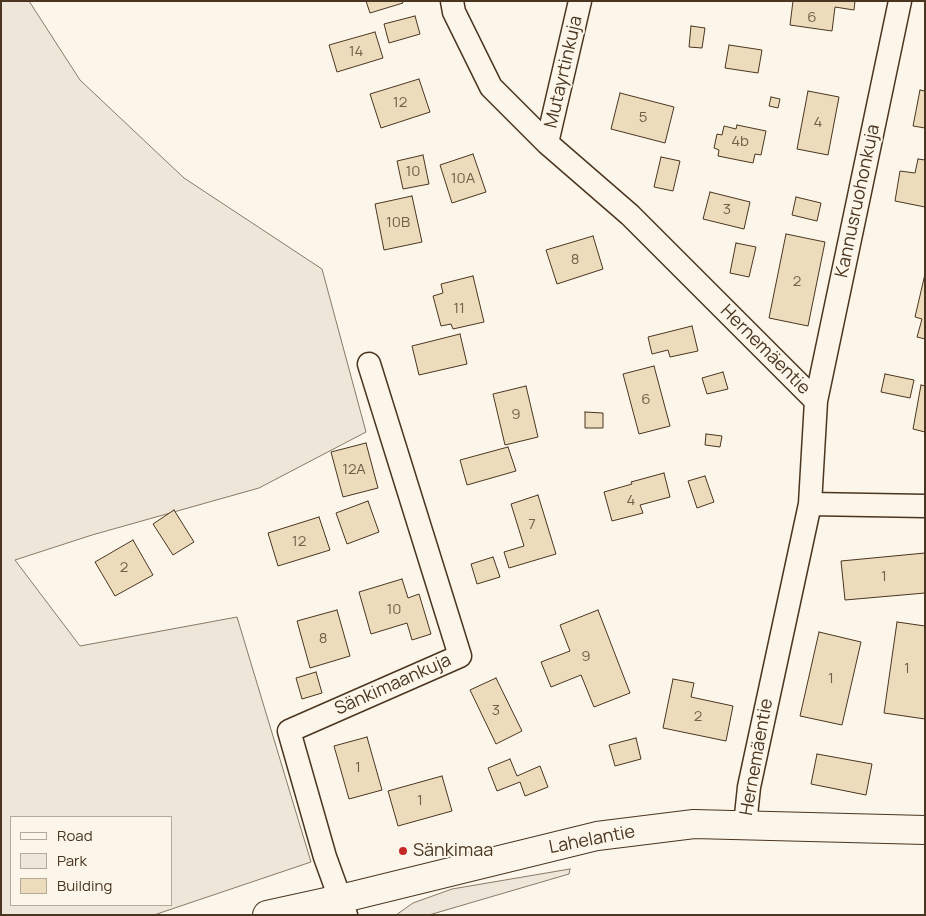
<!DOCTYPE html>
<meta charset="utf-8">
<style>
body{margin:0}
#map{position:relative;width:926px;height:916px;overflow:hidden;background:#fbf6e9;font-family:Manrope,sans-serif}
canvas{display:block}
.frame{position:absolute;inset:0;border:2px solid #4a3520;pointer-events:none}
.legend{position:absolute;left:10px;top:816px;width:162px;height:90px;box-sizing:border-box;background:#fbf6e9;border:1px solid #b4a999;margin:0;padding:6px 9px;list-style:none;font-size:15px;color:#4a3520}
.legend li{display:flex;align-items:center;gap:10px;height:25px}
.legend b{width:25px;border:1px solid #b4a999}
</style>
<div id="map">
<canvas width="926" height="916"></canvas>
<div class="frame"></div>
<ul class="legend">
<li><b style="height:6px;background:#fbf6e9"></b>Road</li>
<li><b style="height:14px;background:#ede6d9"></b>Park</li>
<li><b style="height:14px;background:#ecdcbc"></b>Building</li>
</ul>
</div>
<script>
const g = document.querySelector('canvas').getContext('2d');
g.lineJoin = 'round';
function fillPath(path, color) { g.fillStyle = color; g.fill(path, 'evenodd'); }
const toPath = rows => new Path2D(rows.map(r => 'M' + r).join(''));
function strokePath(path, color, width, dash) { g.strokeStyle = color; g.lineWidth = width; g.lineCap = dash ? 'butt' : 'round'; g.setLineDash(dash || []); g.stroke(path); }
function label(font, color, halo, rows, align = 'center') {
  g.font = font + ' Manrope,sans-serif'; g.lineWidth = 4; g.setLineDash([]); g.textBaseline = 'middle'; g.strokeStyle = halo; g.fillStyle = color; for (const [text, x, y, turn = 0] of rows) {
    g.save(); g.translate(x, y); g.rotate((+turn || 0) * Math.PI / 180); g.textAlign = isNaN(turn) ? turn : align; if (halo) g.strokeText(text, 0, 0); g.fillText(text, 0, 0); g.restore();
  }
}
const green = toPath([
 [1,1,29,1,80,80,184,178,322,269,366,432,259,488,92,535,15,560,80,646,237,617,311,862,154,915,1,915,1,1],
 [11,817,171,817,171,905,11,905,11,817],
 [570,869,569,874,429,915,396,915,413,903,452,889,570,869]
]);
const building = toPath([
 [366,1,402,1,403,3,370,13,366,1],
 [793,1,855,1,854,10,835,7,832,31,790,25,793,1],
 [415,16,420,34,389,43,384,24,415,16],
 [691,26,705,28,702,48,689,47,691,26],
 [375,32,383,58,337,72,329,45,375,32],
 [729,45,762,50,758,73,725,68,729,45],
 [419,79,430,112,381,128,370,94,419,79],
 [920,90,925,91,925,128,913,126,920,90],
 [808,91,839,97,828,155,797,149,808,91],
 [620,93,674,107,665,143,611,129,620,93],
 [771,97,780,99,778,108,769,106,771,97],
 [737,125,766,131,761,155,755,154,753,163,718,156,719,150,714,148,717,134,722,135,724,126,736,129,737,125],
 [473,154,486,192,452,203,440,165,473,154],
 [423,155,429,184,403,189,397,161,423,155],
 [661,157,680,161,673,191,654,187,661,157],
 [918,159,925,160,925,207,895,201,900,171,915,173,918,159],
 [710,192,750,202,744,229,703,219,710,192],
 [412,196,422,242,384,250,375,204,412,196],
 [796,197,821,203,817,221,792,215,796,197],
 [786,234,825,242,808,326,769,318,786,234],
 [593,236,603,269,557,284,546,250,593,236],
 [736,243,756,247,749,277,730,273,736,243],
 [925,274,925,339,917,337,922,319,915,317,925,274],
 [473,276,484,322,453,329,451,324,441,326,433,296,443,293,441,284,473,276],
 [692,326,698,351,670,357,668,350,652,354,648,337,692,326],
 [460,334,467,364,419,375,412,346,460,334],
 [654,366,670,426,639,434,623,374,654,366],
 [723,372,728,389,707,394,702,378,723,372],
 [885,374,914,380,910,398,881,392,885,374],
 [921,385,925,386,925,432,913,429,921,385],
 [526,386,538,437,505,445,493,394,526,386],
 [585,412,603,413,603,428,585,428,585,412],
 [706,434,722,436,720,447,705,445,706,434],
 [366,443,378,488,343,497,331,452,366,443],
 [508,447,516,471,467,485,460,460,508,447],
 [664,473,670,497,640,505,643,513,612,521,604,492,632,484,631,482,664,473],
 [705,476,714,502,697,508,688,481,705,476],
 [538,495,556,554,509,568,504,552,524,546,511,504,538,495],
 [368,501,379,532,347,544,336,513,368,501],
 [174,510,194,542,173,555,153,524,174,510],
 [319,517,330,550,278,566,268,533,319,517],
 [133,540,153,575,115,596,95,562,133,540],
 [925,553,925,593,845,600,841,561,925,553],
 [493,557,500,577,477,584,471,564,493,557],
 [402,579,408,598,419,594,431,634,412,640,407,623,371,634,359,592,402,579],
 [337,610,350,656,310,668,297,621,337,610],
 [598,610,630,693,594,707,581,675,551,687,541,662,570,651,560,625,598,610],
 [897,622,925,626,925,719,884,713,897,622],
 [819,632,861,642,842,725,800,716,819,632],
 [316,672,322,693,302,699,296,678,316,672],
 [496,678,522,731,496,744,470,690,496,678],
 [673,679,694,683,691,697,733,706,726,741,663,728,673,679],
 [367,737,382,790,349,799,334,746,367,737],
 [636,738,641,759,615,766,609,745,636,738],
 [817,754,872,764,866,795,811,784,817,754],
 [510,759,517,776,540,766,548,787,525,796,520,782,497,791,488,768,510,759],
 [442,776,452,811,398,826,388,791,442,776]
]);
const minor = toPath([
 [452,1,454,12,491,87,547,143,630,215,816,401,810,504,749,787,745,825],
 [547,143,580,1],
 [816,401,900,1],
 [810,504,925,506],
 [346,915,325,857,289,731,460,656,369,364]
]);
const major = toPath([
 [267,915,340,899,597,836,694,824,925,830]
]);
const markers = [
 [403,851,5,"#c62828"]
];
const numberNames = [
 ["6",812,18],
 ["14",356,52],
 ["12",400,103],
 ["5",643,118],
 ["4",818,123],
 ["4b",740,142],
 ["10",413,172],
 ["10A",463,179],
 ["3",727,210],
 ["10B",398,223],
 ["8",575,260],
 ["2",797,282],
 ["11",459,309],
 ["6",646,400],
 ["9",516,415],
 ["12A",354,470],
 ["4",631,501],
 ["7",532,525],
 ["12",299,542],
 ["2",124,568],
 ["1",884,577],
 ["10",394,610],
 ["8",323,639],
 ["9",586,657],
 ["1",907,669],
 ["1",831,679],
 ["3",496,711],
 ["2",698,717],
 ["1",358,768],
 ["1",420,801]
];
const streetNames = [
 ["Mutayrtinkuja",564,72,-77],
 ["Kannusruohonkuja",858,201,-78],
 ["Hernemäentie",765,350,45],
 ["Sänkimaankuja",393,685,-24],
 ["Hernemäentie",757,757,-80],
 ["Lahelantie",592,840,-11]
];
const poiNames = [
 ["Sänkimaa",413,851]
];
fillPath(green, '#ede6d9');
strokePath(green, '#887966', 1);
fillPath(building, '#ecdcbc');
strokePath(building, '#4a3520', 1);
strokePath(minor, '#4a3520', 25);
strokePath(major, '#4a3520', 30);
strokePath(minor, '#fbf6e9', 22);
strokePath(major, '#fbf6e9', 28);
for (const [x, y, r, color] of markers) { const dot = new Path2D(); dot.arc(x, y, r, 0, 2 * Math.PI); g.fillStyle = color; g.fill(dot); strokePath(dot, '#fbf6e9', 2); }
label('15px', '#725f47', null, numberNames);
label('18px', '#4a3520', '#fbf6e9', streetNames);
label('18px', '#4a3520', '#fbf6e9', poiNames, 'left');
</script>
